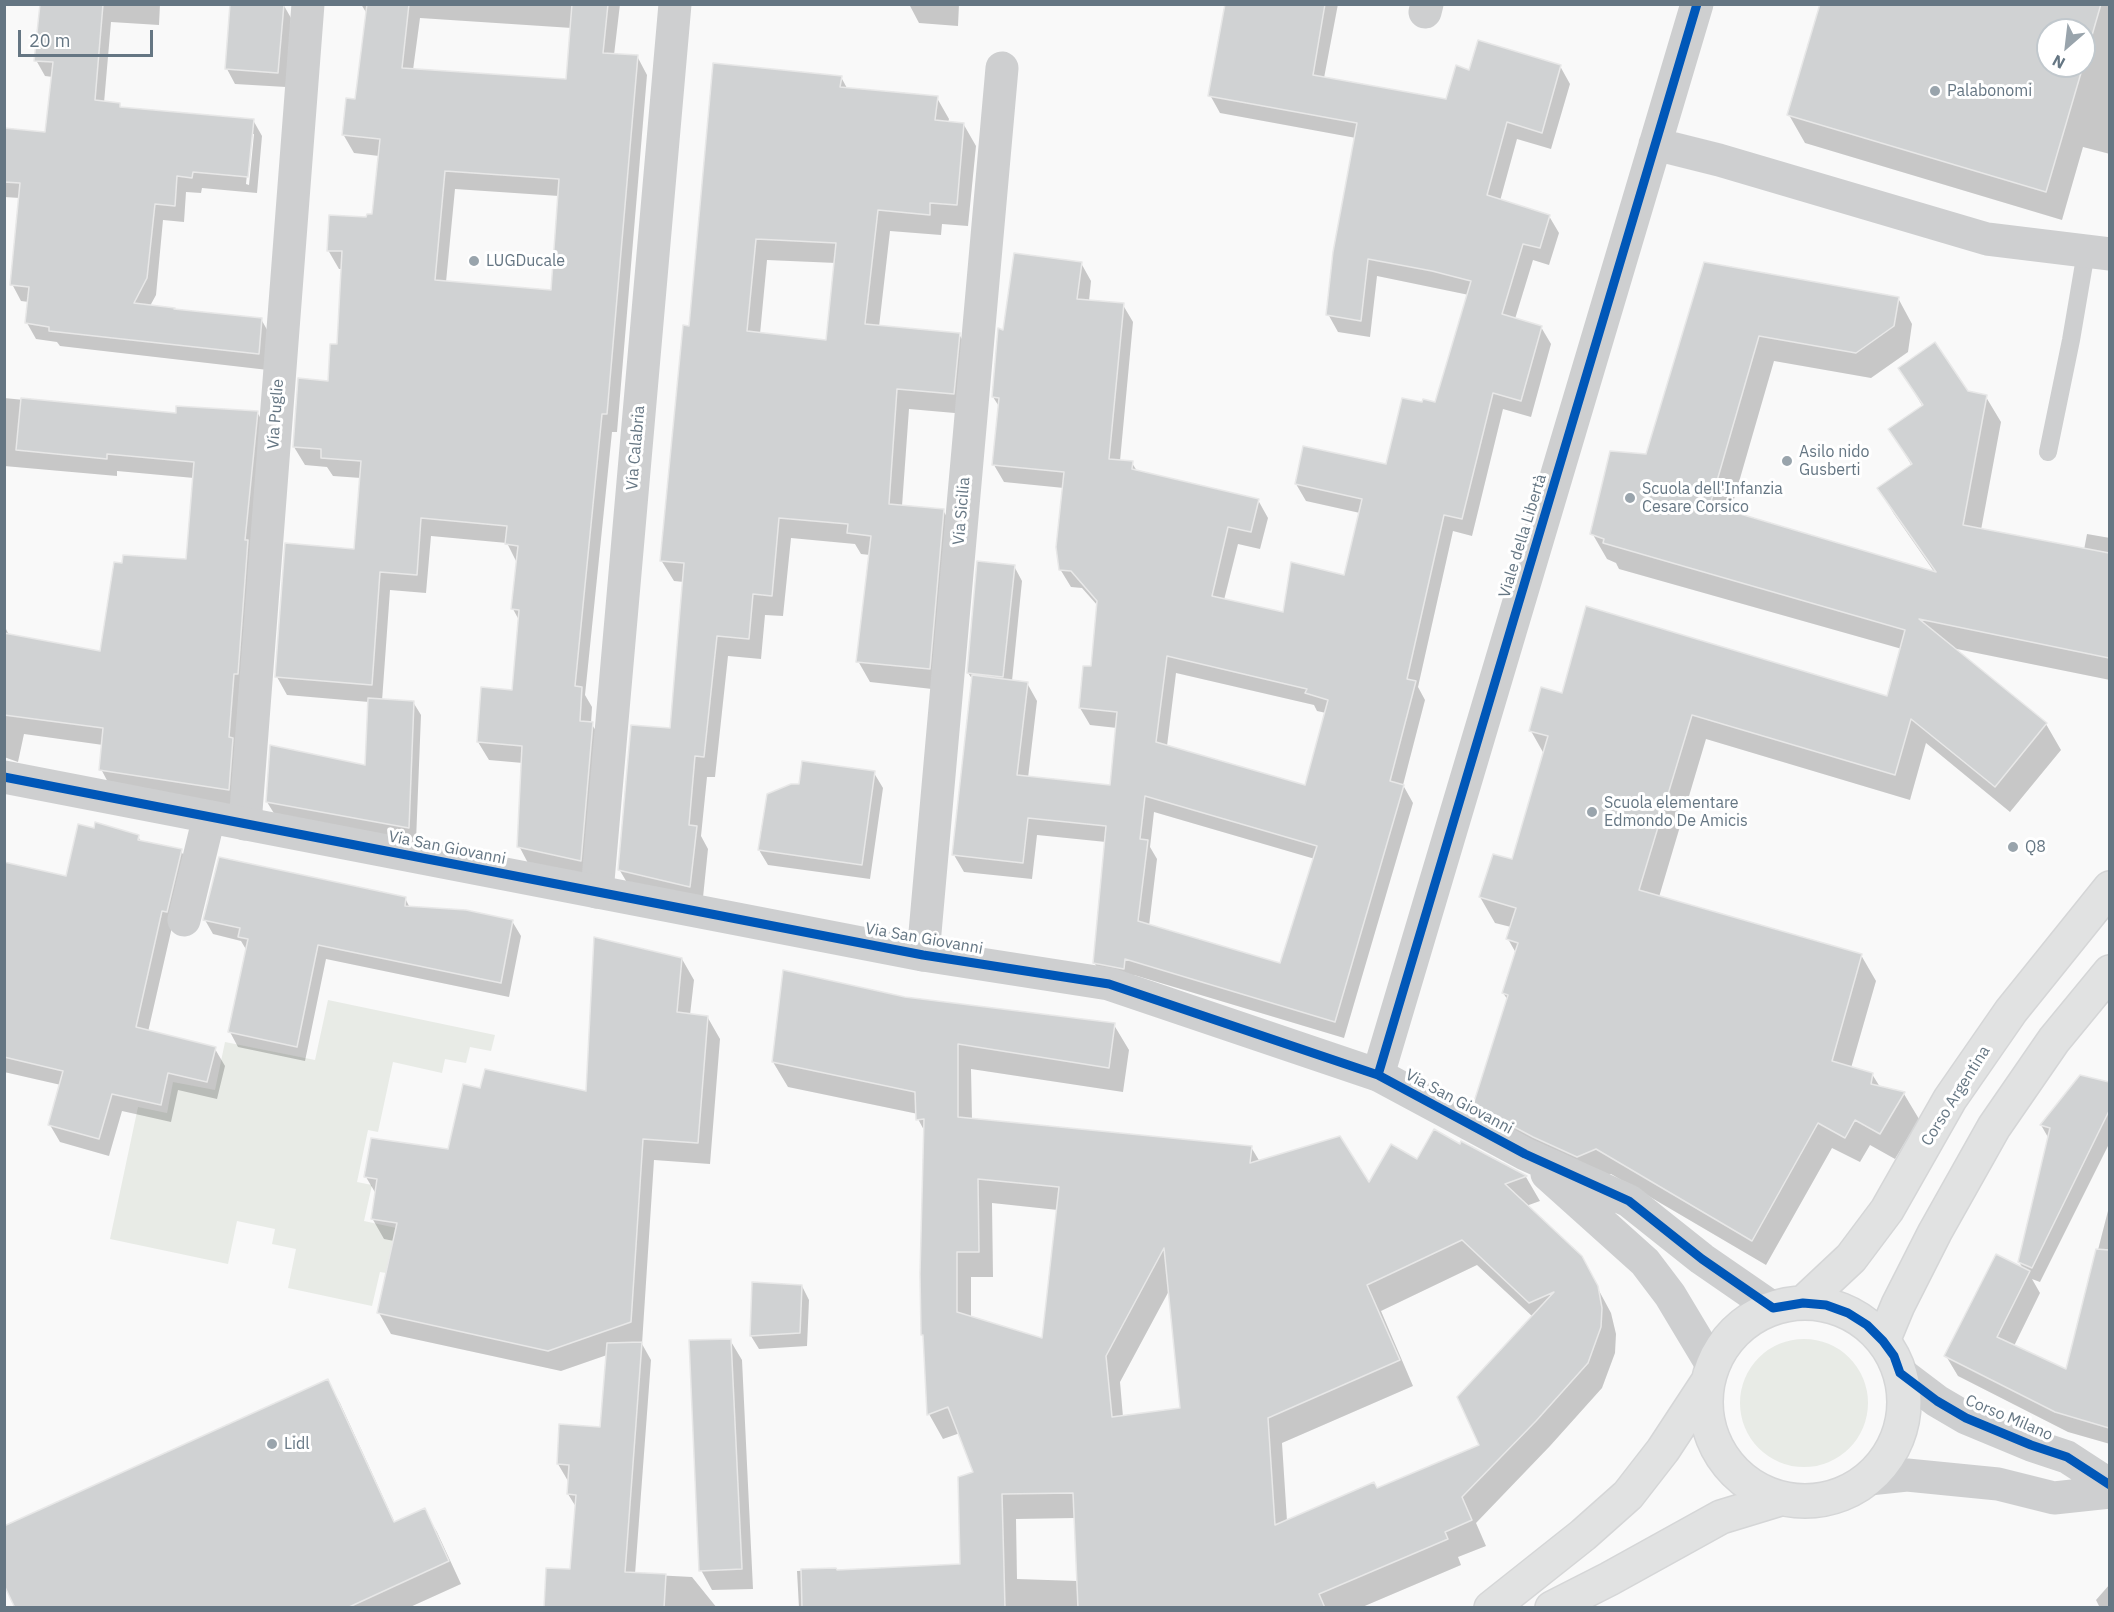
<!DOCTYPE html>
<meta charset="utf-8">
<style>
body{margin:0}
#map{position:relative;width:2114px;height:1612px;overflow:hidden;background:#f9f9f9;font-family:"IBM Plex Sans",sans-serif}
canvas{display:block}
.frame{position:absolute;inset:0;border:6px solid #657683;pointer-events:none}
.north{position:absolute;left:2036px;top:18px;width:60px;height:60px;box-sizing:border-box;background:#fff;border:2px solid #c1c8cd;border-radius:50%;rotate:208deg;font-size:16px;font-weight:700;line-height:24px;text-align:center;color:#657683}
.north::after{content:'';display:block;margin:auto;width:21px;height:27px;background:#99a4ac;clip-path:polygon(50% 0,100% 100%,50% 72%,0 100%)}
.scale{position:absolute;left:18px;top:30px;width:135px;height:27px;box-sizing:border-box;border:3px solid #657683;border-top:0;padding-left:8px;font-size:18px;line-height:21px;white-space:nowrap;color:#657683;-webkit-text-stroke:4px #fff;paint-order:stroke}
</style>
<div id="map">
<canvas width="2114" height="1612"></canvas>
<div class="frame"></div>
<div class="north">N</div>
<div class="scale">20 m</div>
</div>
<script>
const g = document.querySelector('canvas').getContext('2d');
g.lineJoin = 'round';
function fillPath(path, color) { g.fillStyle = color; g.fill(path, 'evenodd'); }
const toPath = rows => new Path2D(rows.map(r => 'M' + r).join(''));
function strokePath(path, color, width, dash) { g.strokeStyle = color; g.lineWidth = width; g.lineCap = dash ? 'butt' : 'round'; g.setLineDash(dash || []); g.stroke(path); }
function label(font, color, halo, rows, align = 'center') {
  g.font = font + ' "IBM Plex Sans",sans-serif'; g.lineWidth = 6; g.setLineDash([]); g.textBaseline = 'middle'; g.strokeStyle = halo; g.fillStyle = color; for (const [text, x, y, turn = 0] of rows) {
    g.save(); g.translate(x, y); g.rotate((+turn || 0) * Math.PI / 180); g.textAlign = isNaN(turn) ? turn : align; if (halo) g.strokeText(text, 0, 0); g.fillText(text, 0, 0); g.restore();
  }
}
const green = toPath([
 [328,1000,495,1035,491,1051,470,1047,466,1063,445,1059,442,1073,393,1062,378,1132,368,1130,357,1182,372,1185,364,1221,401,1229,392,1274,380,1272,372,1306,288,1288,296,1249,272,1244,275,1229,237,1221,228,1264,110,1239,138,1107,167,1113,173,1082,215,1090,225,1042,315,1060],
 '1740 1403a64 64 0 1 1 128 0a64 64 0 1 1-128 0Z'
]);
const shadow = toPath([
 [86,4,104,6,104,4,160,4,159,25,111,22,104,103,119,104,121,108,253,120,262,136,257,193,202,188,201,193,186,192,184,222,163,220,156,295,150,306,261,319,270,335,268,370,60,346,57,342,36,339,27,323,29,302,21,301,12,284,20,198,4,197,4,130,47,134,53,77,45,76,36,60],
 [251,134,254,134,249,185,246,184],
 [283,4,291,18,286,87,235,84,227,69],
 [361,4,620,4,614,55,637,56,647,75,617,432,612,432,585,695,592,707,591,723,603,742,591,879,529,865,519,846,523,763,489,760,478,742,513,691,520,622,513,609,517,563,507,543,431,536,426,593,390,590,382,701,413,702,421,715,416,841,275,815,267,802,366,767,369,702,287,695,277,677,356,550,361,478,333,476,327,467,305,465,294,447,329,382,339,346,343,269,339,269,328,250,373,216,379,156,354,153,343,134,356,101,367,14],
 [420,18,572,28,568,81,413,70],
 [455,189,559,196,552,291,446,282],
 [909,4,959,4,958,26,919,23],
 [1226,4,1338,4,1324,78,1447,101,1470,72,1560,66,1570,84,1551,149,1517,139,1500,201,1549,216,1559,233,1549,265,1533,260,1515,319,1541,327,1551,344,1531,417,1503,409,1472,536,1453,531,1418,687,1425,700,1403,785,1413,803,1344,1038,1134,975,1133,986,1104,980,1094,962,1106,842,1037,835,1032,879,964,872,954,855,973,680,968,673,1014,566,1022,581,1012,681,1027,683,1037,701,1028,778,1111,786,1117,728,1090,725,1080,708,1092,668,1098,606,1082,588,1071,587,1060,569,1064,488,1004,482,994,465,1000,408,993,397,1004,332,1081,263,1091,281,1089,301,1123,305,1133,322,1120,461,1132,463,1137,471,1258,500,1268,518,1260,549,1238,544,1224,600,1284,614,1345,577,1360,513,1306,501,1296,484,1387,466,1423,404,1436,404,1469,295,1377,276,1370,337,1338,332,1328,314,1356,138,1220,113,1210,95],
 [1176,673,1314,705,1317,711,1326,713,1306,787,1167,746],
 [1154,812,1315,859,1281,965,1149,926,1157,859,1150,847],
 [1821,4,2110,4,2110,154,2083,147,2062,220,1805,143,1789,115],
 [2048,30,2084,30,2084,66,2048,66],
 [841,77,848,90,937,98,949,119,948,123,964,125,976,146,968,226,942,224,941,235,890,231,879,327,959,334,971,355,966,414,909,409,902,506,943,510,955,532,941,690,870,682,858,661,870,555,861,554,855,544,791,538,783,616,765,615,761,659,728,656,715,777,707,777,701,836,708,849,702,907,632,891,619,869,671,729,684,582,674,581,661,560,690,327],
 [767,260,836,263,827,342,760,334],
 [1705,264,1898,298,1912,324,1908,352,1871,378,1774,361,1730,513,1935,573,1894,514,1879,489,1912,466,1890,430,1923,407,1900,369,1967,393,1986,397,2001,422,1981,530,2084,550,2087,534,2110,538,2110,680,1952,648,2046,724,2061,750,2010,812,1926,743,1910,800,1706,739,1659,897,1861,955,1876,981,1851,1068,1872,1074,1880,1087,1904,1094,1919,1119,1895,1159,1870,1145,1860,1162,1832,1148,1766,1265,1611,1174,1592,1182,1489,1130,1474,1104,1508,1000,1503,993,1516,953,1508,939,1511,927,1495,923,1480,897,1513,861,1544,754,1531,731,1563,695,1888,697,1902,649,1619,569,1616,563,1607,559,1592,533,1647,456],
 [4,398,177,415,257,412,268,431,239,807,111,788,101,769,103,745,24,734,18,762,4,757,4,625,9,635,101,653,187,560,194,478,117,471,117,476,4,466],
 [874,773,883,788,870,879,768,865,759,850],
 [138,836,141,842,181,851,191,868,172,927,148,1032,215,1049,225,1066,217,1099,178,1090,171,1122,122,1111,109,1156,60,1142,50,1125,61,1085,4,1072,4,863,67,877],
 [405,898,410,908,512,921,521,936,509,997,326,959,305,1061,238,1047,230,1032,247,951,241,941,213,934,205,920],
 [682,959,694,980,690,1015,708,1018,720,1039,710,1164,654,1160,642,1344,651,1360,635,1574,692,1577,717,1608,545,1608,571,1570,576,1507,568,1494,568,1481,558,1464,561,1425,601,1428,607,1355,561,1371,391,1334,379,1313,394,1241,384,1239,372,1218,376,1194,366,1177,449,1151,481,1090,587,1093],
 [904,999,1114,1025,1129,1050,1123,1092,971,1069,972,1120,1251,1147,1260,1162,1369,1185,1417,1161,1461,1146,1462,1143,1526,1177,1540,1201,1526,1206,1581,1257,1611,1313,1616,1334,1615,1353,1602,1388,1550,1446,1476,1523,1486,1546,1458,1557,1461,1565,1360,1608,799,1608,797,1571,836,1569,837,1572,962,1566,975,1473,960,1433,943,1439,929,1414,925,1340,922,1334,925,1132,918,1119,918,1114,788,1087,773,1062],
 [992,1203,1058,1210,1044,1340,971,1317,971,1277,993,1277],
 [1477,1265,1533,1317,1481,1445,1377,1490,1287,1521,1282,1443,1413,1386,1381,1311],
 [1170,1289,1181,1409,1123,1417,1120,1382],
 [1076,1518,1078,1581,1017,1579,1016,1519],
 [2081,1077,2110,1084,2110,1142,2040,1282,2032,1279,2040,1293,2014,1346,2067,1371,2110,1203,2110,1444,2068,1432,1958,1376,1946,1356,2024,1270,2019,1262,2049,1139,2041,1125],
 [802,1286,809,1300,807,1346,759,1349,751,1336],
 [730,1340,742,1360,753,1589,712,1590,701,1570],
 [328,1381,340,1403,395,1523,424,1510,437,1532,461,1584,408,1608,17,1608],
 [2110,1584,2110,1608,2100,1608,2096,1600]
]);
const building = toPath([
 [40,4,103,4,95,100,120,103,120,107,254,119,248,177,193,172,192,178,177,176,175,206,155,204,147,278,134,303,175,308,174,309,262,318,259,354,49,331,49,327,25,323,29,287,10,285,20,183,4,182,4,128,45,132,53,62,34,61,40,4],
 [230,4,284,4,278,73,225,69,230,4],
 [367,4,409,4,402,68,566,79,572,4,608,4,603,53,638,55,607,414,602,414,575,686,582,687,580,721,593,722,581,861,517,847,522,746,477,742,481,687,512,690,519,610,511,609,518,546,505,544,507,526,421,518,417,575,380,572,372,685,275,677,285,543,354,549,361,461,321,458,321,449,293,447,298,378,328,381,330,344,337,344,342,251,327,251,329,215,366,217,367,214,372,214,380,139,342,135,346,98,355,99,367,4],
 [445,171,559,179,551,290,435,280,445,171],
 [1225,4,1325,4,1313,75,1446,99,1456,65,1469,70,1478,40,1561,65,1542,133,1507,122,1487,195,1550,215,1540,248,1523,244,1502,314,1542,326,1521,401,1493,393,1462,519,1444,515,1407,679,1416,681,1390,781,1404,785,1335,1022,1125,959,1124,969,1093,963,1106,826,1028,818,1023,863,952,855,972,675,1028,682,1017,775,1110,785,1117,712,1079,708,1083,666,1091,666,1097,601,1071,571,1059,570,1056,547,1064,472,992,465,999,398,992,397,998,328,1003,330,1014,253,1082,262,1077,299,1124,303,1109,459,1133,461,1132,469,1259,499,1251,532,1228,527,1212,596,1283,612,1291,562,1344,575,1362,499,1295,484,1303,446,1386,464,1402,398,1422,402,1423,399,1435,402,1471,281,1432,271,1368,259,1361,321,1326,315,1333,252,1357,123,1208,96,1225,4],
 [1167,656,1307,689,1305,693,1328,700,1305,785,1156,742,1167,656],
 [1145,796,1317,846,1280,963,1138,921,1148,840,1140,839,1145,796],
 [1820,4,2101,4,2084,63,2084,30,2048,30,2048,66,2083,66,2046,192,1787,115,1820,4],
 [713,63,842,76,840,87,938,96,935,120,964,123,957,205,930,203,930,215,878,210,865,324,960,333,954,394,897,389,889,504,944,509,930,669,856,662,871,536,847,533,848,524,779,518,772,596,753,594,749,639,717,636,704,757,695,756,689,825,697,826,690,887,618,870,631,725,670,728,684,563,660,561,683,325,689,326,713,63],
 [756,239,836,243,826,340,747,331,756,239],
 [1704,262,1899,297,1894,326,1856,353,1759,336,1710,505,1936,572,1877,488,1912,464,1888,429,1923,405,1898,368,1935,342,1968,391,1987,395,1963,525,2109,553,2109,658,1919,619,2047,723,1995,787,1911,719,1895,775,1692,715,1639,890,1862,954,1832,1061,1873,1073,1871,1084,1905,1092,1880,1134,1855,1120,1845,1138,1818,1123,1752,1241,1596,1149,1577,1157,1533,1137,1473,1105,1508,995,1502,993,1518,943,1506,939,1516,908,1479,897,1493,854,1512,859,1548,736,1529,731,1541,687,1562,693,1586,606,1887,696,1905,630,1603,543,1604,539,1590,534,1610,451,1646,454,1704,262],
 [21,398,176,413,176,406,258,411,245,540,248,540,238,674,234,674,229,737,233,738,229,790,99,770,103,728,4,715,4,633,100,651,114,562,122,563,123,555,186,559,194,462,107,454,107,459,16,450,21,398],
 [977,561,1015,565,1003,677,967,673,977,561],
 [368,698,414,701,409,828,266,802,270,745,365,765,368,698],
 [802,761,875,771,862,865,758,850,767,794,791,784,799,784,802,761],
 [95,822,139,835,138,840,182,849,167,912,162,911,136,1027,216,1047,207,1082,168,1073,161,1105,112,1094,99,1139,48,1125,63,1071,4,1057,4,862,66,876,78,824,94,828,95,822],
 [219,857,406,897,405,906,466,910,513,920,501,983,318,945,297,1047,228,1032,248,939,238,937,240,928,203,920,219,857],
 [594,937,682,958,677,1012,708,1016,698,1143,643,1139,631,1322,548,1351,377,1313,397,1223,371,1219,377,1179,364,1177,371,1138,448,1149,463,1084,480,1088,485,1069,586,1091,594,937],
 [783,970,905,997,1115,1023,1109,1068,958,1044,958,1117,1252,1146,1250,1163,1340,1136,1369,1182,1391,1144,1417,1159,1434,1129,1460,1144,1461,1141,1527,1176,1505,1184,1582,1256,1598,1286,1602,1308,1601,1327,1588,1363,1536,1421,1462,1497,1472,1520,1445,1532,1448,1539,1319,1594,1325,1608,1078,1608,1073,1493,1002,1494,1005,1608,802,1608,801,1569,836,1568,837,1570,960,1564,958,1477,973,1472,948,1407,927,1415,923,1335,921,1335,920,1274,924,1119,916,1120,915,1092,772,1062,783,970],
 [978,1179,1059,1187,1042,1338,957,1312,957,1252,979,1252,978,1179],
 [1462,1240,1529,1303,1554,1292,1457,1397,1479,1445,1377,1488,1374,1482,1275,1525,1268,1418,1400,1360,1367,1285,1462,1240],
 [1164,1248,1180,1408,1112,1417,1106,1356,1164,1248],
 [2080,1075,2109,1082,2109,1111,2032,1268,2018,1262,2050,1128,2040,1125,2080,1075],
 [2096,1249,2109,1250,2109,1428,2055,1412,1944,1356,1996,1254,2030,1271,1997,1337,2066,1369,2096,1249],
 [752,1282,802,1285,800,1333,750,1336,752,1282],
 [731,1339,742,1569,699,1571,689,1340,731,1339],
 [642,1342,625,1572,666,1574,664,1608,544,1608,546,1568,570,1569,576,1495,567,1494,569,1465,557,1464,559,1424,600,1427,607,1343,642,1342],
 [328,1379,394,1522,425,1508,449,1561,347,1608,15,1608,4,1585,4,1526,328,1379]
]);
const service = toPath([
 [2048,452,2071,340,2086,252]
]);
const minor = toPath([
 [1425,12,1427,4],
 [1655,144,1719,160,1987,239,2110,254],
 [245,824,308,4],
 [597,892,675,4],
 [184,920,209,817],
 [923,955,1002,68],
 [1378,1075,1697,4]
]);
const tertiary = toPath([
 [4,777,923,955,1109,984,1378,1075,1525,1154,1629,1201,1702,1259,1773,1308],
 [1547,1174,1645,1262,1670,1295,1712,1365],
 [1900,1373,1937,1401,1966,1418,2031,1445,2067,1457,2110,1485],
 [1869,1479,1907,1475,1998,1484,2054,1498,2110,1492]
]);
const secondary = toPath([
 '1706 1402a99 99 0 1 1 198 0a99 99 0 1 1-198 0Z',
 [1803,1303,1851,1258,1887,1210,1950,1099,2011,1011,2110,888],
 [1883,1341,1898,1305,1935,1232,1994,1127,2054,1040,2110,972],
 [1491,1608,1583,1535,1628,1495,1663,1450,1707,1383],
 [1552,1608,1609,1579,1721,1517,1780,1499]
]);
const cycleway = toPath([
 [4,777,923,955,1109,984,1378,1075,1525,1154,1629,1201,1702,1259,1773,1308,1803,1303,1826,1305,1848,1313,1867,1325,1883,1341,1894,1356,1900,1373,1937,1401,1966,1418,2031,1445,2067,1457,2110,1485],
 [1378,1075,1697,4]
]);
const markers = [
 [1935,91,6,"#99a4ac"],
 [474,261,6,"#99a4ac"],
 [1787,461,6,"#99a4ac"],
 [1630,498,6,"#99a4ac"],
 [1592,812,6,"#99a4ac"],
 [2013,847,6,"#99a4ac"],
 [272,1444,6,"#99a4ac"]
];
const poiNames = [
 ["Palabonomi",1947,91],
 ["LUGDucale",486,261],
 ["Asilo nido",1799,452],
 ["Gusberti",1799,470],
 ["Scuola dell'Infanzia",1642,489],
 ["Cesare Corsico",1642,507],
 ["Scuola elementare",1604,803],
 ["Edmondo De Amicis",1604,821],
 ["Q8",2025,847],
 ["Lidl",284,1444]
];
const streetNames = [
 ["Via Puglie",276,414,-86],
 ["Via Calabria",636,448,-85],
 ["Via Sicilia",962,511,-85],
 ["Viale della Libertà",1523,536,-73],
 ["Via San Giovanni",447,848,11],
 ["Via San Giovanni",924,939,10],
 ["Corso Argentina",1956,1096,-58],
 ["Via San Giovanni",1459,1102,28],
 ["Corso Milano",2009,1418,23]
];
fillPath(green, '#e8ebe6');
fillPath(shadow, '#0003');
fillPath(building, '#d0d2d3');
strokePath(building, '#e8e8e8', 1.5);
strokePath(secondary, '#d5d6d7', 36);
strokePath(service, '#cecfd0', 18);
strokePath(minor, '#cecfd0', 33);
strokePath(tertiary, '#cecfd0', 33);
strokePath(secondary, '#e1e2e2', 33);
strokePath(cycleway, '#0057b8', 9);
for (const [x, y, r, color] of markers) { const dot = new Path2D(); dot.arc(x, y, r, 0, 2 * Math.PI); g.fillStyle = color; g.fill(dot); strokePath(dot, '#fff', 2); }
label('16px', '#657683', '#fff', poiNames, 'left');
label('16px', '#657683', '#fff', streetNames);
</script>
